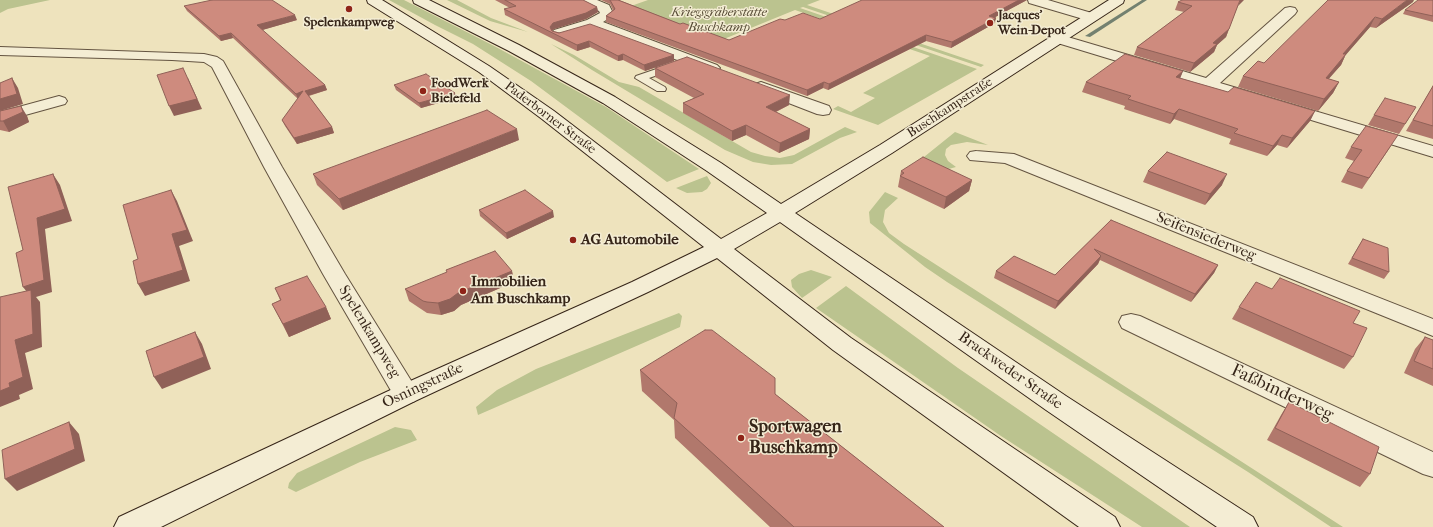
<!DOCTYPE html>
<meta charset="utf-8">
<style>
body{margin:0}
canvas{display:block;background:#eee3bd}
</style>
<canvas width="1433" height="527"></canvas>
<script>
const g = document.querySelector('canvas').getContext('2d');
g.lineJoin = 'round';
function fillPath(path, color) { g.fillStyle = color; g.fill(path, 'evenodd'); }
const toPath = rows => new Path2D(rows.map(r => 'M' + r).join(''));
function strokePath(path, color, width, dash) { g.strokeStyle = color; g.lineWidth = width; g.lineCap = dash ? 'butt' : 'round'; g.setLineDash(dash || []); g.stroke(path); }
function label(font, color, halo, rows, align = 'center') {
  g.font = font + ' "IM FELL French Canon",serif'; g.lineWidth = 3; g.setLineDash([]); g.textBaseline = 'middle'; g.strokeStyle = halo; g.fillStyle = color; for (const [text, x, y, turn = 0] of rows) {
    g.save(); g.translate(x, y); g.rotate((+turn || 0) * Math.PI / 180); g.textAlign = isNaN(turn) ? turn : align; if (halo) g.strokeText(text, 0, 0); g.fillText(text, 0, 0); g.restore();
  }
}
const green = toPath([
 [0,0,50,0,8,9,0,13],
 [389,0,404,0,496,47,606,107,699,169,667,182,531,81,473,44,435,25],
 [447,0,457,0,491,18,528,32,490,21],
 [648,0,820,0,807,5,984,65,981,67,803,7,800,8,977,69,878,125,833,109,838,106,851,112,875,98,863,93,930,56,795,10,719,41,631,6],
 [551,44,574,55,619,82,639,87,751,152,765,156,780,158,794,155,845,127,857,132,840,138,792,164,771,165,753,162,725,150,592,70],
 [955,132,988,145,967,142,951,145,946,149,945,155,948,161,956,167,941,171,919,161],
 [707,176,711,183,707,189,702,192,687,193,676,188],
 [885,192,898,198,885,210,883,222,889,233,904,244,1343,527,1331,527,1248,472,947,282,925,267,870,223,869,212],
 [811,270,832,277,802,298,792,287,791,280,799,274],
 [846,286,958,368,1190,527,1142,527,1001,436,816,308],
 [679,313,682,316,680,327,478,415,476,407,497,390,536,369],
 [395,427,411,430,417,440,360,462,296,492,288,488,289,483,297,473]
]);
const stream = toPath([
 [1142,0,1147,0,1090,37,1085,36,1142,0]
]);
const service = toPath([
 [674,63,679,66,678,68,649,78,665,87,666,89,665,91,657,91,635,78,636,76,674,63]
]);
const minor = toPath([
 [581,0,597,0,609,5,614,15,603,22,717,65,720,68,717,71,712,73,707,71,591,28,559,37,554,36,552,33,554,30,587,20,600,13,599,11,582,3,581,0],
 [1028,0,1048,0,1095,14,1097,17,1095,20,1090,21,1029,3,1028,0],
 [1290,7,1295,8,1297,11,1295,14,1220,83,1433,146,1433,157,1051,41,1049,38,1051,35,1056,34,1061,35,1206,78,1285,8,1290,7],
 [0,47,204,54,217,57,223,61,282,167,345,274,415,387,419,394,415,401,406,404,397,401,323,274,264,167,212,67,204,62,172,60,0,55,0,47],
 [761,82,829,106,831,110,829,114,823,115,817,114,755,90,753,87,755,84,761,82],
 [59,96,65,98,67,101,65,104,0,122,0,112,59,96],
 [976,151,1014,154,1433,319,1433,336,1005,163,970,160,967,156,970,152,976,151],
 [1131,314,1140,316,1433,452,1433,477,1423,474,1122,328,1119,322,1122,316,1131,314]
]);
const secondary = toPath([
 [367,0,382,0,489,66,554,111,721,239,767,213,707,171,603,103,509,51,414,3,413,0,429,0,519,45,615,97,721,163,781,204,880,145,1109,0,1124,0,1123,3,892,153,795,213,1066,396,1253,517,1258,527,1217,527,1046,410,780,222,734,249,851,338,1115,517,1120,527,1079,527,833,350,717,258,648,292,415,401,161,527,114,527,119,517,397,387,632,282,704,247,542,119,479,72,368,3,367,0]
]);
const wall = toPath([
 [495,0,583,0,597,7,598,12,586,19,554,29,552,31,674,55,674,61,645,71,623,60,618,61,590,47,577,51,505,15,504,9,510,8],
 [601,0,619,0,680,24,729,40,785,20,820,19,1027,0,995,17,996,18,995,23,951,48,926,41,828,90,823,88,807,96,606,22,606,16,613,10,610,4],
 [1433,0,1433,22,1403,14,1405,10],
 [1178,2,1238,5,1226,37,1217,45,1214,52,1190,72,1134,55,1137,47,1184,12,1175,10],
 [1413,2,1376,28,1370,27,1346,54,1341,65,1328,79,1339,82,1333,93,1318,111,1238,87,1243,76,1264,63],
 [184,6,297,20,262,30,325,85,327,90,309,96,332,127,334,133,297,144,285,126,282,120,298,99,233,38,221,41,187,11],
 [655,68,789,105,776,112,810,129,809,139,779,153,746,135,732,141,683,113,683,103,694,98,655,77],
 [1183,71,1180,78,1228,92,1315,111,1310,121,1287,148,1277,145,1267,156,1229,144,1231,139,1174,119,1170,124,1124,109,1125,106,1082,92,1086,82],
 [394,85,456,98,421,108,396,90],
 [1433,86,1433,139,1406,131],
 [1416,107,1399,134,1368,125,1374,115],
 [0,111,27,116,29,122,9,132,0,130],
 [519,140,343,210,317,185,313,174],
 [1391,146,1362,189,1341,182,1347,171,1354,161,1345,158,1351,147],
 [901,171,972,180,969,191,944,209,898,187],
 [1148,171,1222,185,1205,205,1143,182],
 [479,210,554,217,507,239,480,216],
 [1111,220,1218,265,1214,273,1191,302,1100,260,1098,264,1055,309,994,278,996,271,1055,275],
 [1363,239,1389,272,1384,279,1348,264],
 [512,271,514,282,461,305,454,311,441,315,427,313,409,301,405,289],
 [275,288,326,307,331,319,289,337,272,304,280,300],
 [1239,307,1353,323,1353,357,1344,369,1232,319],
 [1425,337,1433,340,1433,386,1404,373,1415,349],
 [640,370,775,394,944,527,770,527,675,438,674,420,642,391],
 [1289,402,1370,474,1360,487,1267,440,1281,415]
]);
const shadedWall = toPath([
 [1019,0,1027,0,988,21,989,16],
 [1240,0,1244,0,1238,6],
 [1407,0,1414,0,1413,2,1376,28,1382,19],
 [597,7,598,12,586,19,554,29,551,32,550,27,553,23],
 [295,15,297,20,259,31,257,25],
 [1375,17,1370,27,1338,64,1343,54],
 [996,18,995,23,951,48,952,42],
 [1229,29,1226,37,1217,45,1214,52,1190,72,1194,63,1213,43],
 [231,33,233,38,221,41,219,36],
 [926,35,926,41,828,90,829,84],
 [589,41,590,47,577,51,577,45],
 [623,54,623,60,618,61,618,56],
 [1346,54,1341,65,1320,89,1326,78],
 [674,55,674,61,645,71,644,65],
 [1183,71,1179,81,1176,77],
 [12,78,18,88,23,104,0,111,0,99],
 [188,78,202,109,174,116,169,106],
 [824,82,823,88,807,96,807,90],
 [1339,82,1333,93,1318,111,1324,99],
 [325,85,327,90,307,96,305,91],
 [303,91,298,99,296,94],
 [455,93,456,98,421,108,419,103],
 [790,95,789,105,765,117,766,107],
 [21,106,27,116,29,122,9,132,3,121],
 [1179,109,1174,119,1170,124,1174,114],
 [1315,111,1310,121,1287,148,1292,138],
 [746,125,746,135,732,141,732,131],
 [332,127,334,133,297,144,294,138],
 [517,129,519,140,343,210,339,199],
 [810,129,809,139,779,153,780,143],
 [1282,135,1277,145,1267,156,1273,146],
 [53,174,60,185,72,221,45,229,52,292,36,297,40,302,42,347,25,353,33,389,19,395,20,399,0,407,0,391,9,383,15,340,31,297,23,287,37,218],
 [1227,174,1222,185,1205,205,1210,194],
 [972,180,969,191,944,209,946,197],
 [171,190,177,201,193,241,179,246,190,281,145,296,138,284,172,234],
 [553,211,554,217,507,239,506,233],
 [1101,256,1098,264,1055,309,1058,301],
 [1218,265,1214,273,1191,302,1195,294],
 [512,271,514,282,461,305,454,311,441,315,438,303,458,293],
 [326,307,331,319,289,337,283,324],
 [195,332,202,344,211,369,162,389,154,377],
 [69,422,79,434,85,461,17,491,5,479]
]);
const building = toPath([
 [212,0,272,0,295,15,257,25,325,85,305,91,332,127,294,138,282,120,303,91,296,94,231,33,219,36,184,6,212,0],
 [505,0,583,0,597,7,586,13,553,23,550,27,552,31,559,33,590,24,674,55,644,65,623,54,618,56,589,41,577,45,504,9,516,6,505,0],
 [610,0,618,0,680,24,683,23,729,40,780,19,785,20,803,13,820,19,862,0,1019,0,989,16,996,18,952,42,926,35,829,84,824,82,807,90,606,16,615,9,610,0],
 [1182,0,1240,0,1229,29,1213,43,1217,44,1194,63,1137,47,1192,6,1178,2,1182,0],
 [1328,0,1407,0,1382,19,1375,17,1343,54,1346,54,1326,78,1339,82,1324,99,1243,76,1258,61,1264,63,1328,0],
 [1418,0,1433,0,1433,16,1405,10,1418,0],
 [1125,54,1183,71,1176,77,1228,92,1234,87,1315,111,1292,138,1282,135,1273,146,1234,133,1238,129,1179,109,1174,114,1128,99,1131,96,1086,82,1125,54],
 [687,57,790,95,766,107,810,129,780,143,746,125,732,131,683,103,704,94,655,68,687,57],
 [183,68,197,99,169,106,157,75,183,68],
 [426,74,455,93,419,103,394,85,426,74],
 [12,78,17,94,0,99,0,83,12,78],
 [1433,86,1433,126,1413,120,1433,86],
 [1385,98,1416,107,1405,124,1374,115,1385,98],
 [21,106,23,112,3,121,0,121,0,111,21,106],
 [487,110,517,129,339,199,313,174,487,110],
 [1366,126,1398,135,1369,178,1347,171,1362,150,1351,147,1366,126],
 [1167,152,1227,174,1210,194,1148,171,1167,152],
 [923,157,972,180,946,197,900,176,904,173,901,171,923,157],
 [53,174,65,209,37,218,44,280,23,287,16,253,23,250,8,187,53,174],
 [171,190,187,230,172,234,183,270,138,284,133,261,138,259,123,205,171,190],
 [525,190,553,211,506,233,479,210,525,190],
 [1111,220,1218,265,1195,294,1094,249,1101,256,1058,301,996,271,1014,256,1055,275,1111,220],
 [1363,239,1388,248,1389,272,1352,258,1363,239],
 [495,251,512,271,458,293,450,299,438,303,427,302,423,301,405,289,447,272,446,270,495,251],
 [307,276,326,307,283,324,272,304,281,300,275,288,307,276],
 [1280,278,1360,311,1353,323,1367,328,1353,357,1239,307,1256,282,1272,289,1280,278],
 [31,290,33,334,15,340,23,377,9,383,10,387,0,391,0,297,31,290],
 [705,330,712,330,775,378,775,394,944,527,794,527,674,418,677,403,640,370,705,330],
 [195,332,204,357,154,377,146,351,195,332],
 [1425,337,1433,340,1433,369,1414,361,1425,337],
 [1289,402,1379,447,1370,474,1275,428,1289,402],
 [69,422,75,449,5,479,2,450,69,422]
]);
const markers = [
 [349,9,4,"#8f2418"],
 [990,23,4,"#8f2418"],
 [423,91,4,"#8f2418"],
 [573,240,4,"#8f2418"],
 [463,291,4,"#8f2418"],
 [741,438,4,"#8f2418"]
];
const farParknames = [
 ["Kriegsgräberstätte",719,13],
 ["Buschkamp",719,28]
];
const farPoinames = [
 ["Jacques'",998,16],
 ["Wein-Depot",998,31],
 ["Spelenkampweg",349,23,"center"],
 ["FoodWerk",431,84],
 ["Bielefeld",431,99]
];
const farStreetnames = [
 ["Buschkampstraße",950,108,-33],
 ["Paderborner Straße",550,118,37]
];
const streetNames = [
 ["Seifensiederweg",1206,237,22],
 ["Spelenkampweg",369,332,59],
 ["Brackweder Straße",1010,371,35],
 ["Osningstraße",423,386,-25]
];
const poiNames = [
 ["AG Automobile",581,240],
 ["Immobilien",471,282],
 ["Am Buschkamp",471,299]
];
const nearStreetnames = [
 ["Faßbinderweg",1282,393,25]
];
const nearPoinames = [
 ["Sportwagen",749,428],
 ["Buschkamp",749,449]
];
fillPath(green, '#bbc38f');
fillPath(stream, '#738170');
strokePath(service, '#645441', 2);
strokePath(minor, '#645441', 2);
strokePath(secondary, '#362518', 2);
fillPath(service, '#f4edd4');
fillPath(minor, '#f4edd4');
fillPath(secondary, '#f4edd4');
fillPath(wall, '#b1786c');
fillPath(shadedWall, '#906158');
fillPath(building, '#ce8b7e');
strokePath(building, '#906158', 1);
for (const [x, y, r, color] of markers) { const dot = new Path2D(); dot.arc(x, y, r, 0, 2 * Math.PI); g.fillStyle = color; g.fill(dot); strokePath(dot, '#f4edd4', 1.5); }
label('italic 13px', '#574c36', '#f4edd4', farParknames);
label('bold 13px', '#362518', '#f4edd4', farPoinames, 'left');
label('13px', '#362518', '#f4edd4', farStreetnames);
label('15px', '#362518', '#f4edd4', streetNames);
label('bold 15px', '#362518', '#f4edd4', poiNames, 'left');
label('18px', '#362518', '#f4edd4', nearStreetnames);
label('bold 18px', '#362518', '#f4edd4', nearPoinames, 'left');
</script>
